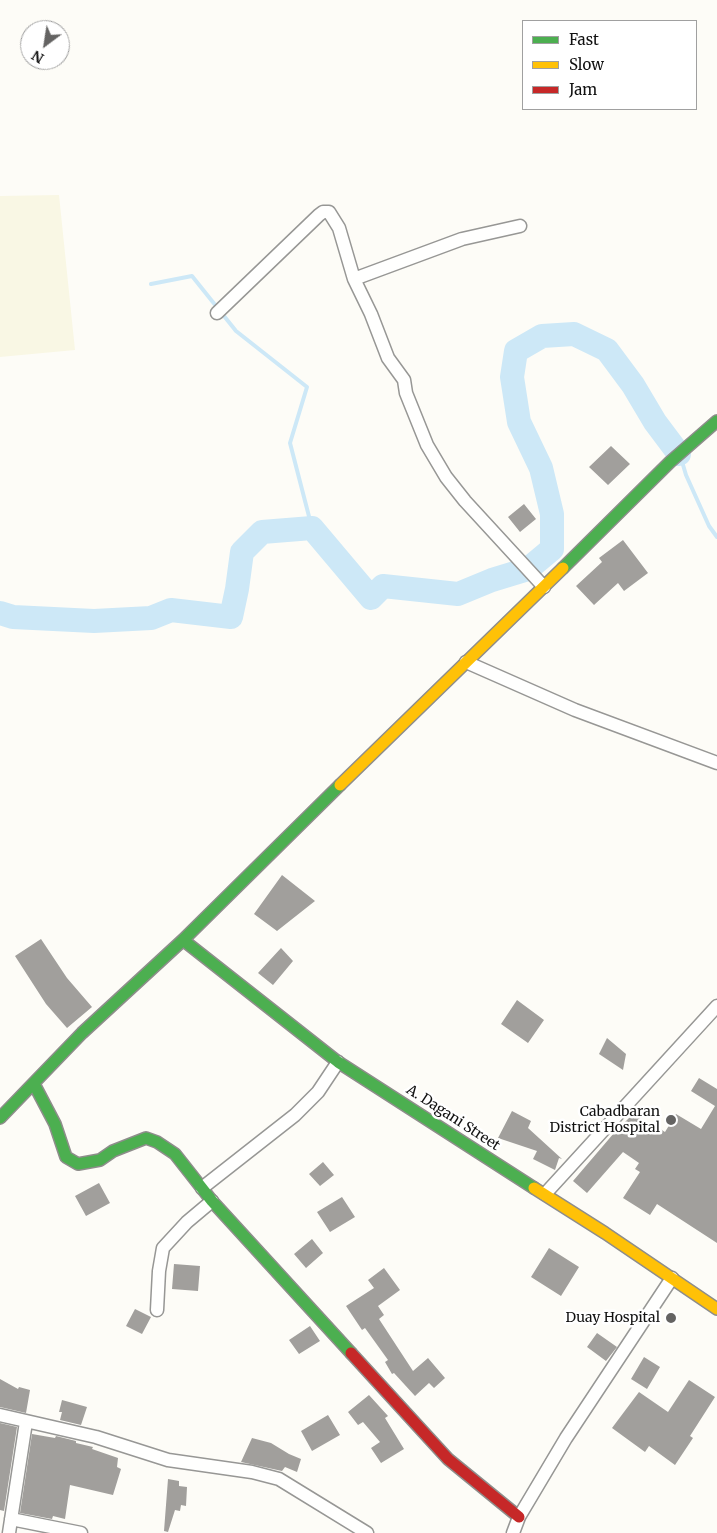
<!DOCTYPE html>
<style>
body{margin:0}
#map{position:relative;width:717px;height:1533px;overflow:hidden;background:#fdfcf7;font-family:Merriweather,serif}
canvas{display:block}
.legend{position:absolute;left:522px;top:20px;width:175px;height:90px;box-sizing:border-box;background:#fff;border:1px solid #a0a0a0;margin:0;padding:6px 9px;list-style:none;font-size:15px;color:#111}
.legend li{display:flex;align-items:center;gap:10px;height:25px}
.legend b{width:25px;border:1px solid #a0a0a0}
.north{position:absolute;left:20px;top:20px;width:50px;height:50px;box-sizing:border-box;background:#fff;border:1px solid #a0a0a0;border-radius:50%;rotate:211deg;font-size:14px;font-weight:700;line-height:20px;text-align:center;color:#111}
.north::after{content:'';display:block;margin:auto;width:18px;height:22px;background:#646362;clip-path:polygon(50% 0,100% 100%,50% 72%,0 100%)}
</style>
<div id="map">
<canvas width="717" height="1533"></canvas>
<ul class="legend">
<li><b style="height:6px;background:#4caf50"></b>Fast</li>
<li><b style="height:6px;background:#ffc107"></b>Slow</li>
<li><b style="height:6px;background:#c62828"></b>Jam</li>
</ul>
<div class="north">N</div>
</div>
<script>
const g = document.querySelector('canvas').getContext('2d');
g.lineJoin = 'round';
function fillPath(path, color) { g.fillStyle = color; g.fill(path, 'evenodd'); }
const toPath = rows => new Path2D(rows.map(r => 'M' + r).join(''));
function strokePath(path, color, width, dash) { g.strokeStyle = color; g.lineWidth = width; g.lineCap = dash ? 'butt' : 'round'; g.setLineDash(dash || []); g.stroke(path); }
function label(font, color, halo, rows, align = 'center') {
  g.font = font + ' Merriweather,serif'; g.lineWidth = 5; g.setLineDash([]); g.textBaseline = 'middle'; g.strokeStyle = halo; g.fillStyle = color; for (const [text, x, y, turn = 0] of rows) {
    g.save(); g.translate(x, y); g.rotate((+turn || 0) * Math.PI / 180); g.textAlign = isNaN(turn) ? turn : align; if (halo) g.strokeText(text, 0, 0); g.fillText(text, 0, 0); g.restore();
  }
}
const farmland = toPath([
 [59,195,75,350,0,357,0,196]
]);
const stream = toPath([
 [151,284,192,276,236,331,307,387,290,443,312,528],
 [681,458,686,475,709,526,717,537]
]);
const river = toPath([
 [0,613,13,617,94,621,151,618,171,610,231,617,237,589,242,552,262,532,312,528,371,598,383,586,458,594,492,580,528,569,552,549,552,514,541,468,519,422,512,377,516,351,542,336,574,334,607,350,633,385,655,422,679,454]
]);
const building = toPath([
 [611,446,630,464,608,485,589,467],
 [524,504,536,519,520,532,508,517],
 [623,540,648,573,624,591,618,583,594,605,576,586,602,562,599,558],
 [282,875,315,901,277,931,254,914],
 [41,939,67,978,92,1007,67,1028,46,1004,15,956],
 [281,948,293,961,273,985,258,973],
 [517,1000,544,1020,528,1043,501,1024],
 [607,1038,626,1054,623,1070,599,1054],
 [699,1078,717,1089,717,1243,657,1204,650,1215,623,1198,640,1172,635,1169,639,1163,623,1152,587,1193,573,1181,614,1133,634,1113,654,1132,657,1127,665,1132,676,1114,701,1129,715,1106,691,1091],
 [512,1111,531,1121,528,1128,562,1159,559,1158,555,1170,533,1159,537,1151,498,1138],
 [323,1162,334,1175,320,1186,309,1174],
 [99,1183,110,1203,86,1216,75,1196],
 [342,1197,355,1217,330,1232,317,1212],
 [312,1239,323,1253,306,1268,294,1254],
 [549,1248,579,1267,561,1296,531,1277],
 [174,1264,200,1266,198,1291,172,1289],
 [384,1268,400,1290,378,1306,384,1315,379,1319,413,1371,428,1358,445,1378,434,1388,429,1383,415,1396,394,1373,392,1374,385,1362,388,1360,365,1328,362,1330,346,1306,374,1288,368,1280],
 [135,1309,151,1317,142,1334,126,1326],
 [310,1326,320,1341,299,1354,289,1340],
 [597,1333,617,1347,606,1361,587,1347],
 [644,1357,660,1367,647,1389,631,1379],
 [0,1379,18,1389,19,1387,30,1390,26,1413,0,1407],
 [689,1380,715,1397,690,1436,693,1438,675,1465,649,1446,645,1452,612,1428,639,1392,668,1412],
 [369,1395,388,1416,385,1418,404,1449,381,1463,371,1448,380,1442,363,1422,358,1425,348,1412],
 [62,1400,87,1407,81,1425,60,1420,62,1412,59,1412],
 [328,1415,340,1435,312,1451,301,1431],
 [0,1423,17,1427,4,1511,0,1510],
 [32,1434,55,1438,56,1436,76,1441,76,1443,93,1447,92,1449,118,1458,117,1467,121,1469,113,1495,70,1485,65,1519,53,1516,52,1519,20,1513],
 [252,1438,271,1443,289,1454,301,1459,297,1472,285,1467,282,1471,241,1462],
 [168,1479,179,1481,179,1486,187,1487,186,1506,181,1505,180,1511,175,1510,168,1532,164,1531]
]);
const street = toPath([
 [354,279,462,239,520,226],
 [217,313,319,215,323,212,329,212,339,228,354,279,371,314,388,358,404,380,406,393,427,445,446,477,465,501,544,587],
 [466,662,575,710,717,763],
 [202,1188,295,1115,318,1092,338,1062],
 [545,1194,717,1006],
 [157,1310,159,1271,163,1248,187,1222,212,1201],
 [0,1415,96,1437,168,1460,252,1472,279,1479,367,1533],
 [11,1519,81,1533],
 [9,1533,26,1422],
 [513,1533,519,1517,566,1438,672,1278]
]);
const fast = toPath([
 [563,568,670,462,717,421],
 [183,940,338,1062,534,1188],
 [34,1084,55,1124,66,1157,78,1164,100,1160,113,1151,146,1138,157,1142,175,1154,212,1201,351,1353],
 [0,1118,82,1033,183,940,340,785]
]);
const slow = toPath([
 [340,785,563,568],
 [534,1188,605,1233,717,1309]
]);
const jam = toPath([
 [351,1353,448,1459,519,1517]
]);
const markers = [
 [671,1120,6,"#646362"],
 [671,1318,6,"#646362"]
];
const poiNames = [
 ["Cabadbaran",660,1112],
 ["District Hospital",660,1128],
 ["Duay Hospital",660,1318]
];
const streetNames = [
 ["A. Dagani Street",453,1118,33]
];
fillPath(farmland, '#f9f7e4');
strokePath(stream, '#cde8f7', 4);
strokePath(river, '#cde8f7', 24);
fillPath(building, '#a19f9c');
strokePath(street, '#979795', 15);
strokePath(fast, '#8e8d8b', 14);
strokePath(slow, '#8e8d8b', 14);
strokePath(jam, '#8e8d8b', 14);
strokePath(street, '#fffffe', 12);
strokePath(fast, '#4caf50', 11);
strokePath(slow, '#ffc107', 11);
strokePath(jam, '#c62828', 11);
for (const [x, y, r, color] of markers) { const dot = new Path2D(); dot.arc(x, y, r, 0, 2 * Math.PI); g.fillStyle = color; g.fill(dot); strokePath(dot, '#fff', 2); }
label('14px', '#111', '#fff', poiNames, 'right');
label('14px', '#111', '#fff', streetNames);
</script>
